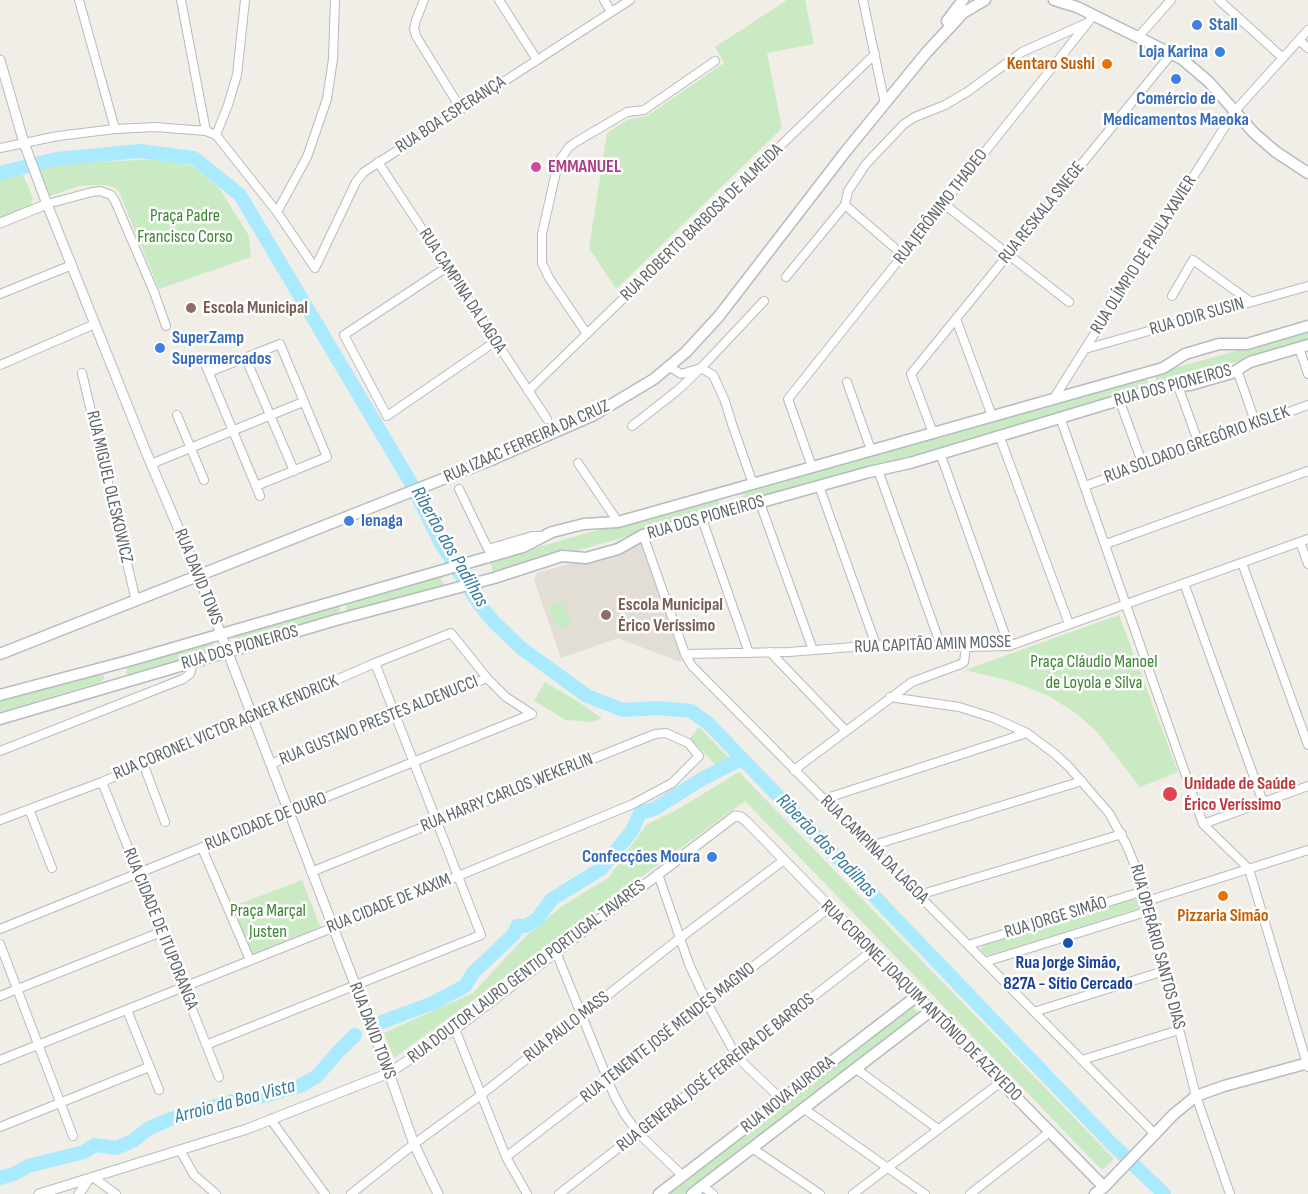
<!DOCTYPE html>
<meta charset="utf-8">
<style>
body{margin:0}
canvas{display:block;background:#f1ede7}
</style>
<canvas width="1308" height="1194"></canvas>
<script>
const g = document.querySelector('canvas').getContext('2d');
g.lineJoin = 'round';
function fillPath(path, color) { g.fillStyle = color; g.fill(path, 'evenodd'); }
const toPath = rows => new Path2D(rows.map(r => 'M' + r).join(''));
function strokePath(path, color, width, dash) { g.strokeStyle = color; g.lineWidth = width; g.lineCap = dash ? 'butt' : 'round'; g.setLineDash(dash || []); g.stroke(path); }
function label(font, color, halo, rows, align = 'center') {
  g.font = font + ' "Sofia Sans Condensed",sans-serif'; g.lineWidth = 5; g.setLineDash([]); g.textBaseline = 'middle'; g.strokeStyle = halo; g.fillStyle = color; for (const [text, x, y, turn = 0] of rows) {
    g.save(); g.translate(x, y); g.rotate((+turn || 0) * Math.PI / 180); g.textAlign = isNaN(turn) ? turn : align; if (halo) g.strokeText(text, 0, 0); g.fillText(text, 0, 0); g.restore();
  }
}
const education = toPath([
 [641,543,682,660,680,662,618,638,561,658,534,580,537,573,572,563,587,564,630,550,634,545]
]);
const green = toPath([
 [787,0,805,0,814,44,767,53,782,128,616,289,589,248,607,133,629,119,647,116,724,63,715,47],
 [160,159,192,166,219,188,249,236,251,257,159,289,119,192,113,187,105,185,94,185,79,186,50,196,39,170,59,164],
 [23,175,33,198,31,205,0,217,0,176],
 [1308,331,1308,342,1156,384,1156,378,1153,374],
 [1145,377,1148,381,1147,385,1091,404,944,447,745,501,742,497,744,493,785,482,798,475],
 [719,499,719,506,683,517,663,527,494,573,489,561,591,532],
 [439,575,445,587,346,614,346,600],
 [563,601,572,624,558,630,548,607],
 [340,603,340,611,337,614,237,645,232,633],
 [1119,615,1178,772,1140,787,1096,731,1077,714,1049,696,1011,681,965,670],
 [211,638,215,653,126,678,127,666],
 [103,669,104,679,101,682,0,712,0,698],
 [545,682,577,701,602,718,593,722,566,720,534,701],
 [699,727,729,758,716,765,690,738],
 [739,772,1114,1159,1102,1170,745,801,394,1058,384,1033,473,993,525,937,561,907,608,878,647,824,678,809],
 [302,880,321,929,251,958,231,907],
 [1132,899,1140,901,1141,908,995,954,986,955,981,951,981,948,987,943],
 [911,1006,919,1013,684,1194,666,1194]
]);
const river = toPath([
 [0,173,56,159,140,151,194,158,240,195,411,483,441,543,479,604,493,621,521,648,587,696,623,710,658,708,691,711,708,723,1109,1141,1164,1194],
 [382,1022,433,1003,465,986,473,973,514,934,517,926,526,926,538,918,552,899,601,869,632,831,640,813,654,809,702,779,741,759],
 [0,1178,16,1173,28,1166,84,1152,95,1145,117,1148,134,1140,149,1128,171,1119,233,1101,267,1095,302,1085,317,1076,338,1052,355,1035]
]);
const minor = toPath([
 [79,0,115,129],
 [181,0,206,131],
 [424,0,416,20,414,29,416,36,461,109],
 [499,0,537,60],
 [604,0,611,12],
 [863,0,885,104],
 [1219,0,1283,58],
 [1139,36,1171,0],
 [1299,40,1308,48],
 [216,135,228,105,237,75,245,0],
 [0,148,58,136,115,129,155,127,206,131,216,135,277,212,315,268],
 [378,162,547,419],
 [47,204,92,192,100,191,111,195,115,201,154,292,166,326],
 [944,204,1069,302],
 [845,205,903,255],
 [277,212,307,157,327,99,333,59,335,0],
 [447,267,344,335,387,416,496,341],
 [315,268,356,182,364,172,630,0],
 [786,277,845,205,848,191,866,164,904,124,915,117,945,105,967,92,1022,52,1087,23],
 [0,294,72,265],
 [1172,296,1193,260,1251,302],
 [956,319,992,416],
 [587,334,549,278,542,263,542,234,558,163,569,147,576,142,627,112,644,110,715,61],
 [1299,348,1308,374],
 [1085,349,1308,286],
 [246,359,294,471],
 [0,365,95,324],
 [206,366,260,496],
 [670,367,681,374,701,368,713,375,725,401,732,424,753,484],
 [1237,370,1256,424],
 [209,372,280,344,327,457,256,486],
 [82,373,136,601],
 [847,382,871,450],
 [1178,386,1199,444],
 [528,391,875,54],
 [1054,398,1234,112,1308,30],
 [1119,399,1143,465],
 [177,415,204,480],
 [1060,417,1203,824,1249,869,1308,1067],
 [632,426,678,390,701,368,764,301],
 [933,433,911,374,1172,53],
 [999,435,1069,624],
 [940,453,1009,646],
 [578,463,618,522],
 [151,464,303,402],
 [812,467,788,399,1094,15],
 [878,470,941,646],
 [819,486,876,645],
 [1085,486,1308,405],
 [459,489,488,549,532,536,541,536],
 [760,503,813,650],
 [702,519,749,653],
 [643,535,685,654,692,666,1155,1134],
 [1300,542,1308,564],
 [1106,544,1308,471],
 [1242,563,1308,745],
 [1184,583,1263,802],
 [770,652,846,731],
 [685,654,789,652,891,644,966,647,1009,646,1308,539],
 [890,697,959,707,994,718,1027,733,1055,754,1069,767,1109,813,1126,844,1141,880,1196,1096,1230,1194],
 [0,751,183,679,190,674,193,662],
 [143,763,165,822],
 [271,764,487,678],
 [794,770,912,682,961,664,964,662,966,647],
 [102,782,219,1077],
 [824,799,1027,733],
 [29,809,52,868],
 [0,820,102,782,375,663,451,633,487,678,506,697,532,714],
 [1203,824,1308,786],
 [871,846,1082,781],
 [202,848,250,960],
 [658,874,689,964,707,1003,737,1057,781,1099],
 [919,895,1122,834],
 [1147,901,1308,850],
 [0,929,532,714],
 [0,944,73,1136],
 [968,945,1144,891],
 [556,952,614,1095,625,1115,639,1134,683,1176],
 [985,962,1149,911],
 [0,996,161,932],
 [127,1010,159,1090],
 [1034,1012,1164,971],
 [455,1029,506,1157,527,1194],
 [206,1045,481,935,375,663],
 [0,1060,332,928,633,804,672,783,699,756,688,743,666,733,655,734,311,872],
 [1082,1060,1179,1030],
 [855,1068,938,1129],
 [803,1108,925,1194],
 [271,1120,325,1194],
 [0,1127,149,1067],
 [752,1148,820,1194],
 [180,1150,194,1175,216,1194],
 [506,1157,829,908],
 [94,1178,116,1194],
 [702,1186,713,1194],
 [351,1194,414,1144,481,1095,680,938,784,860],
 [559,1194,872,951],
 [853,1194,1001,1082],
 [970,1194,1051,1131]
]);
const tertiary = toPath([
 [0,60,24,143,47,204,146,452,199,577,389,1073,414,1144,438,1194],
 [0,223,47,204],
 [39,1194,247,1129,389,1073,455,1029,735,816,741,817,747,822,917,996],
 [79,1194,88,1180]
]);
const secondary = toPath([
 [1054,0,1077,7,1182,59,1209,82,1254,133,1276,152,1308,173],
 [947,21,963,0],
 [0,654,491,460,594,415,654,379,686,352,719,316,846,151,926,53,963,13,985,0],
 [0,695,128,661,523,547,552,532,584,524,618,522,1163,368,1185,354,1219,344,1247,344,1308,326],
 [0,719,336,620,494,578,562,556,586,558,618,549,643,535,869,472,910,463,1166,386,1190,385,1232,373,1250,362,1308,345],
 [659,1194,917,996,1104,1187],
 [692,1194,932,1010],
 [1095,1194,1104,1187,1174,1114,1196,1096,1224,1086,1308,1063]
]);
const markers = [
 [1197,25,6,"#3f7fe0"],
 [1220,52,6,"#3f7fe0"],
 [1107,64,6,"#e8710a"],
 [1176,79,6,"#3f7fe0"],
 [536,167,6,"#d1479c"],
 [191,308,6,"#8d6e63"],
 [160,348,6,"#3f7fe0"],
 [349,521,6,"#3f7fe0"],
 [606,615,6,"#8d6e63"],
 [1170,794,8,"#e0444e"],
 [712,857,6,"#3f7fe0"],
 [1223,896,6,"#e8710a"],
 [1068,943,6,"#1a4fb4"]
];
const shopNames = [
 ["Stall",1209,25],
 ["Loja Karina",1208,52,"right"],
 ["Comércio de",1176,99,"center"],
 ["Medicamentos Maeoka",1176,120,"center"],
 ["SuperZamp",172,338],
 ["Supermercados",172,359],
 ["Ienaga",361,521],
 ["Confecções Moura",700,857,"right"]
];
const foodNames = [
 ["Kentaro Sushi",1095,64],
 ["Pizzaria Simão",1223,916,"center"]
];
const streetNames = [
 ["RUA BOA ESPERANÇA",451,115,-33],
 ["RUA JERÔNIMO THADEO",941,207,-52],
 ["RUA RESKALA SNEGE",1042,213,-51],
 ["RUA ROBERTO BARBOSA DE ALMEIDA",702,223,-44],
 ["RUA OLÍMPIO DE PAULA XAVIER",1144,255,-58],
 ["RUA CAMPINA DA LAGOA",462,291,57],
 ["RUA ODIR SUSIN",1197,317,-16],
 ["RUA DOS PIONEIROS",1173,386,-15],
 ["RUA IZAAC FERREIRA DA CRUZ",527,442,-24],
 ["RUA SOLDADO GREGÓRIO KISLEK",1197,445,-20],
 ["RUA MIGUEL OLESKOWICZ",109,487,77],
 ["RUA DOS PIONEIROS",706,518,-16],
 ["RUA DAVID TOWS",198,577,68],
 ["RUA CAPITÃO AMIN MOSSE",933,645,-2],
 ["RUA DOS PIONEIROS",240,648,-16],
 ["RUA GUSTAVO PRESTES ALDENUCCI",379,721,-22],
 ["RUA CORONEL VICTOR AGNER KENDRICK",226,728,-23],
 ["RUA HARRY CARLOS WEKERLIN",507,793,-22],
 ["RUA CIDADE DE OURO",266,822,-22],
 ["RUA CAMPINA DA LAGOA",874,850,45],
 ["RUA CIDADE DE XAXIM",389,904,-22],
 ["RUA JORGE SIMÃO",1056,918,-17],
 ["RUA CIDADE DE ITUPORANGA",160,929,68],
 ["RUA OPERÁRIO SANTOS DIAS",1157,947,75],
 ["RUA DOUTOR LAURO GENTIO PORTUGAL TAVARES",527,972,-37],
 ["RUA CORONEL JOAQUIM ANTÔNIO DE AZEVEDO",921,1001,45],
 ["RUA PAULO MASS",567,1027,-38],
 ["RUA DAVID TOWS",372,1031,69],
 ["RUA TENENTE JOSÉ MENDES MAGNO",668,1033,-38],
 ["RUA GENERAL JOSÉ FERREIRA DE BARROS",716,1073,-38],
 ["RUA NOVA AURORA",788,1095,-38]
];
const hotelNames = [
 ["EMMANUEL",548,167]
];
const parkNames = [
 ["Praça Padre",185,216],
 ["Francisco Corso",185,237],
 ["Praça Cláudio Manoel",1094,662],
 ["de Loyola e Silva",1094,683],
 ["Praça Marçal",268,911],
 ["Justen",268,932]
];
const educationNames = [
 ["Escola Municipal",203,308],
 ["Escola Municipal",618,605],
 ["Érico Veríssimo",618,626]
];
const healthNames = [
 ["Unidade de Saúde",1184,784],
 ["Érico Veríssimo",1184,805]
];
const transitNames = [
 ["Rua Jorge Simão,",1068,963],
 ["827A - Sítio Cercado",1068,984]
];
const waterNames = [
 ["Riberão dos Padilhas",449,547,60],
 ["Riberão dos Padilhas",826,846,46],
 ["Arroio da Boa Vista",235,1102,-15]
];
fillPath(education, '#e2ddd5');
fillPath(green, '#caeac3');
strokePath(river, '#a9eaff', 14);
strokePath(minor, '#b7bbbe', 10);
strokePath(tertiary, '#b7bbbe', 11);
strokePath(secondary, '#b5bbbf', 13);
strokePath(minor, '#fff', 8);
strokePath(tertiary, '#fff', 9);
strokePath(secondary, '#fff', 10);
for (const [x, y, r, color] of markers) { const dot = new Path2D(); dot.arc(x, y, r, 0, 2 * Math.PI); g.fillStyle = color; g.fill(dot); strokePath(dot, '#fff', 2); }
label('bold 18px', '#366cbe', '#fff', shopNames, 'left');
label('bold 18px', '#c56008', '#fff', foodNames, 'right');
label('18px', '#5e6568', '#fff', streetNames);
label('bold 18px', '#b23c85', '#fff', hotelNames, 'left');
label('18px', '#3c8630', '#fff', parkNames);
label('bold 18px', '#785e54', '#fff', educationNames, 'left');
label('bold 18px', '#be3a42', '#fff', healthNames, 'left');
label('bold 18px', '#164399', '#fff', transitNames);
label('italic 20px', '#367c9d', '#fff', waterNames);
</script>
